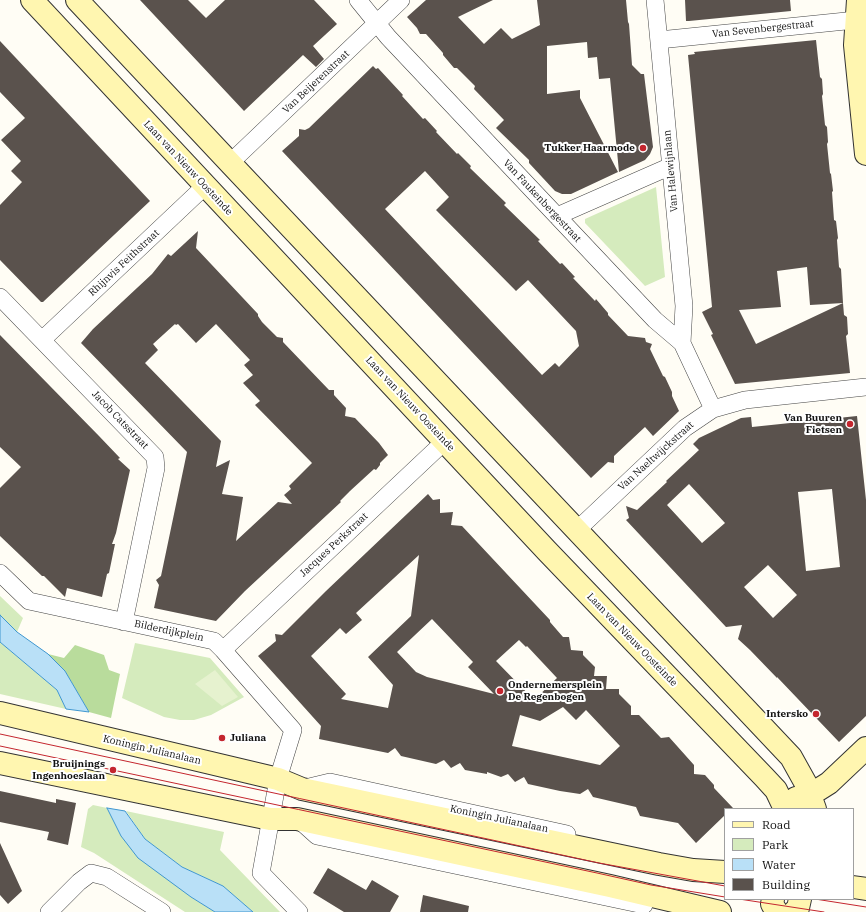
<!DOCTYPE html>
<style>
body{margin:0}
#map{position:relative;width:866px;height:912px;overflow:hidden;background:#fffdf5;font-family:"IBM Plex Serif",serif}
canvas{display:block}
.legend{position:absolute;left:724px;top:808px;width:130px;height:92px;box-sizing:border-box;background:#fff;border:1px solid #a0a0a0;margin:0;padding:5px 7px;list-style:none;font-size:12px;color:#111}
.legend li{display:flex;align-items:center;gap:8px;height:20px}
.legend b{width:20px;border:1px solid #a0a0a0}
</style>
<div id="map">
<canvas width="866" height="912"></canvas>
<ul class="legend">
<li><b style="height:5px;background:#fff6b0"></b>Road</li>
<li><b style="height:11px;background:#d5ebbd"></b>Park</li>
<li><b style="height:11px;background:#b9e0f7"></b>Water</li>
<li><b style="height:11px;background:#5a524d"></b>Building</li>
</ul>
</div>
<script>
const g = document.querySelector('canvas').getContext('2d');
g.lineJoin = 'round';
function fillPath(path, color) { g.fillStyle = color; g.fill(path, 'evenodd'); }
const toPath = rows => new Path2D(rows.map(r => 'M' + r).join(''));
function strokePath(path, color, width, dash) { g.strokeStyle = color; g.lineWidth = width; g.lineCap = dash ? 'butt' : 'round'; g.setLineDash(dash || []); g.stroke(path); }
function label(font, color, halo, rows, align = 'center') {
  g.font = font + ' "IBM Plex Serif",serif'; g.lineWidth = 4; g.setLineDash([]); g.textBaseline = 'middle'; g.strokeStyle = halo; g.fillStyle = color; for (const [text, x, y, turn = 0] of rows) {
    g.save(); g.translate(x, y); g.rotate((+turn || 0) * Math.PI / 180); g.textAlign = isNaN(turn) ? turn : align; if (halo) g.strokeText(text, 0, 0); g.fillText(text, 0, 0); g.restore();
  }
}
const green = toPath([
 [656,187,665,277,645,286,585,223,585,219],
 [0,596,23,618,17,632,0,615],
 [0,642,57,690,66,709,0,694],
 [135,643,210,658,244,697,211,715,194,720,180,720,164,717,122,698],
 [93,805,107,808,121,836,191,897,215,912,185,912,94,853,81,847,88,809],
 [126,811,224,832,220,850,280,912,253,912,223,886,182,867,145,839]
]);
const forest = toPath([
 [75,645,104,655,109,670,120,674,111,718,89,712,65,671,48,654,64,658]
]);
const pitch = toPath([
 [215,670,238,697,222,706,195,684]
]);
const water = toPath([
 [0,615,17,632,48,654,65,671,89,712,66,709,57,690,0,642,0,615],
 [107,808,125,811,145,839,182,867,223,886,253,912,215,912,191,897,138,858,121,836,107,808]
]);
const building = toPath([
 [140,0,188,0,206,18,225,0,314,0,337,24,313,46,324,59,316,67,303,55,244,111],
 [426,0,493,0,458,17,484,44,501,28,512,39,540,25,537,0,626,0,628,22,629,24,632,65,641,74,644,74,653,147,650,154,645,160,619,172,610,78,599,79,597,57,588,58,587,42,547,46,547,94,580,90,580,98,618,172,571,194,562,194,555,191,529,163,529,160,496,128,504,120,474,89,475,86,457,68,454,68,443,55,443,53,426,34,420,34,417,28,407,17],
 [685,0,790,0,791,11,689,21,686,21],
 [816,40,820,77,822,79,823,94,822,96,825,125,827,127,828,142,827,144,830,173,831,174,833,191,832,192,834,220,836,221,838,238,837,240,839,267,841,269,843,303,810,305,807,267,777,271,781,307,739,310,756,344,843,303,844,315,847,317,848,334,846,336,850,373,735,384,711,335,713,334,702,312,712,307,688,55,695,54,694,52],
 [0,41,150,201,43,302,41,302,0,260,0,205,22,182,11,171,21,161,1,140,25,118,0,92],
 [373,66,376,69,378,68,403,95,402,96,423,119,425,118,437,131,436,132,457,154,458,153,471,166,470,168,506,203,504,205,540,240,538,241,560,264,562,263,575,277,573,278,595,301,596,299,608,313,608,315,628,336,645,338,646,342,652,344,650,349,663,376,665,377,672,392,672,396,679,411,653,436,645,427,614,456,614,463,608,462,591,478,282,151,299,136,299,129,305,130,309,128],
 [425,171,449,197,436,210,516,291,528,280,576,331,579,346,559,367,555,363,542,375,385,209],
 [198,231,196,248,258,314,258,316,262,322,277,337,283,338,283,342,329,390,334,390,334,395,346,408,345,416,355,418,379,443,388,455,380,463,380,465,376,470,374,469,350,491,340,501,341,502,245,591,216,621,154,608,159,585,156,580,161,576,187,452,81,343,93,329,152,274,168,254,171,256],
 [175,324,176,325,178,324,196,343,216,324,250,360,244,365,253,375,243,383,260,401,255,405,312,463,289,486,291,489,284,495,292,504,278,502,236,541,243,497,222,494,230,460,216,467,221,441,145,363,158,350,153,344],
 [0,335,99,436,120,458,118,459,130,470,116,533,112,544,115,544,109,573,107,574,102,597,67,588,65,597,44,576,42,576,0,536,0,488,21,467,0,447],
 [857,416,866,500,866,716,839,742,777,677,777,678,750,650,738,639,742,625,726,627,626,520,629,518,626,506,637,510,667,482,666,481,699,450,693,444,699,438,741,418,751,417,752,427],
 [689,484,725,523,702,543,667,505],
 [832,489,840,567,806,571,798,492],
 [768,565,797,595,773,618,744,587],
 [428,494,433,500,440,499,440,513,453,512,451,525,462,526,550,620,550,622,563,637,569,637,571,650,583,651,583,655,595,667,594,676,607,676,606,689,619,689,619,694,631,706,631,715,639,715,661,738,669,737,694,765,694,774,705,775,714,785,714,788,733,808,725,809,725,815,696,843,678,823,640,816,636,807,593,797,588,789,580,794,560,791,528,784,524,777,515,782,508,774,501,777,487,772,487,774,465,770,460,763,451,768,444,760,436,764,401,756,395,748,388,753,319,739,321,726,258,656,276,641,275,634,282,635,326,591],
 [419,555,411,616,368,657,393,685,388,708,341,699,346,694,311,656,340,628,346,634,362,620,356,613],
 [432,619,473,662,468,667,494,694,427,677,416,672,397,652],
 [519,640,526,647,527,646,557,678,534,700,496,661],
 [563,707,576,720,586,710,620,746,600,765,512,746,520,715,540,721],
 [0,791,56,803,56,799,76,803,68,845,47,840,49,832,0,822],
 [0,843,22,891,8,904,0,895],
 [328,868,366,890,372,880,399,896,390,912,344,912,313,893],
 [423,895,469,906,468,912,420,912]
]);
const street = toPath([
 [358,0,388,37,655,320,682,343,713,409],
 [655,0,684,306,682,343],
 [659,40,866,19],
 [230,163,401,0],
 [557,216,671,166],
 [0,297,155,457,156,468,124,622],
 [42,340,205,186],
 [577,530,685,428,713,409,745,400,866,387],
 [0,573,29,601,214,641,223,650,293,730,278,779,261,873,299,912],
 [223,650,445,441],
 [305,788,330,782,567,834],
 [298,819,317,836,644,905],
 [49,912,79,882,91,873,107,877,162,912]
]);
const secondary = toPath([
 [32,0,547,551,764,777,776,790,785,809],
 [77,0,230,163,791,757,806,784,815,809],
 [858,0,855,45,866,154],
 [0,713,278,779,302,789,659,864,693,870,725,872],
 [0,763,270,819,297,819,610,886,720,912],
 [796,798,810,795,829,783,866,748],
 [853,887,866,889],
 [773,899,772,904,777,912],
 [794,912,798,908,800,899]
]);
const tram = toPath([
 [0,734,599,863,725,886],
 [0,746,597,873,651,885,725,897],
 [739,899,824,912],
 [815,899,866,907]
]);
const markers = [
 [643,148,4,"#c4262e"],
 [850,424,4,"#c4262e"],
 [500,691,4,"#c4262e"],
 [816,714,4,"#c4262e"],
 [222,738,4,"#c4262e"],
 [113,770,4,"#c4262e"]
];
const streetNames = [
 ["Van Sevenbergestraat",763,29,-6],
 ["Van Beijerenstraat",316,82,-43],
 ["Laan van Nieuw Oosteinde",188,168,47],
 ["Van Halewijnlaan",671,171,-95],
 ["Van Faukenbergestraat",542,201,47],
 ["Rhijnvis Feithstraat",124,263,-43],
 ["Laan van Nieuw Oosteinde",410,404,47],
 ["Jacob Catsstraat",120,420,46],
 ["Van Naeltwijckstraat",656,456,-42],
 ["Jacques Perkstraat",334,545,-43],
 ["Bilderdijkplein",169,631,12],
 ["Laan van Nieuw Oosteinde",632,640,46],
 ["Koningin Julianalaan",152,750,13],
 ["Koningin Julianalaan",499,819,12]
];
const poiNames = [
 ["Tukker Haarmode",635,148],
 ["Van Buuren",842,418],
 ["Fietsen",842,430],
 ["Ondernemersplein",508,685,"left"],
 ["De Regenbogen",508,697,"left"],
 ["Intersko",808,714],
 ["Juliana",230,738,"left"],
 ["Bruijnings",105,764],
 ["Ingenhoeslaan",105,776]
];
fillPath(green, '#d5ebbd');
fillPath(forest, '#b9dc9c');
fillPath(pitch, '#e6f2cf');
fillPath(water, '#b9e0f7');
strokePath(water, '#3f96cf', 1);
fillPath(building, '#5a524d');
strokePath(street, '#444', 18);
strokePath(secondary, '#333', 24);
strokePath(street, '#fff', 17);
strokePath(secondary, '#fff6b0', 22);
strokePath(tram, '#c4262e', 1);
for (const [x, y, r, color] of markers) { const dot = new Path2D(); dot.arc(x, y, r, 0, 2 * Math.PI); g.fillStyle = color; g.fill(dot); strokePath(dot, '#fff', 1.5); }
label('10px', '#111', '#fff', streetNames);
label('bold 10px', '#111', '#fff', poiNames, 'right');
</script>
